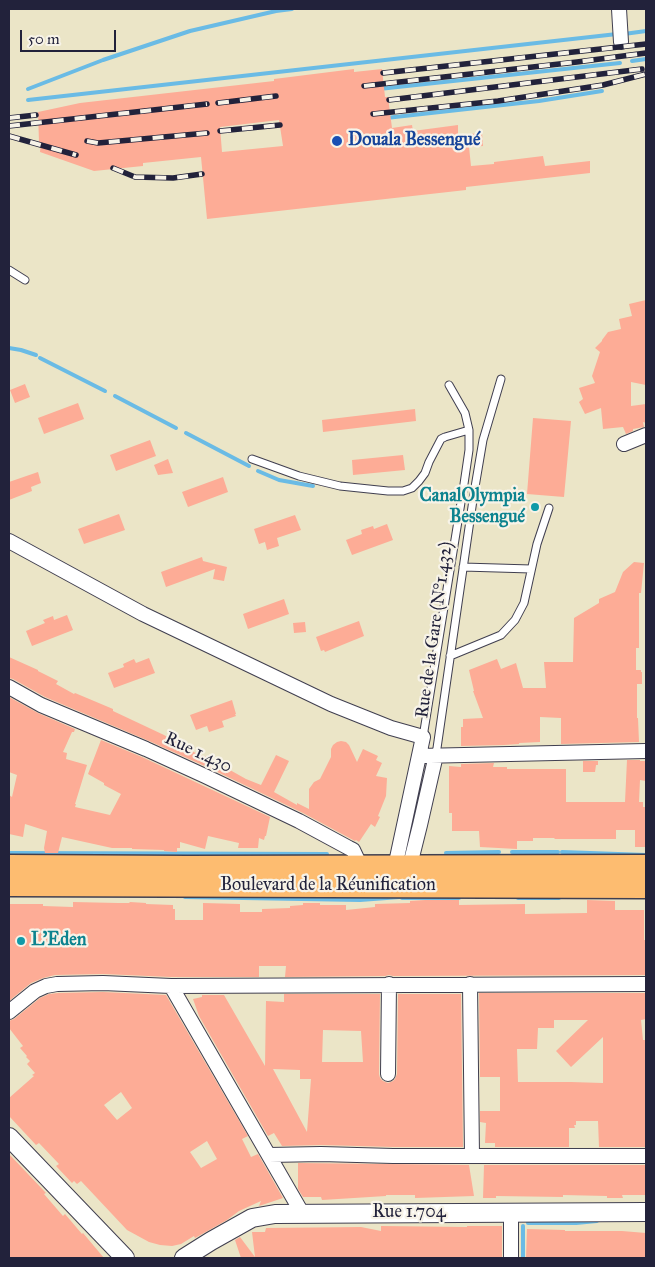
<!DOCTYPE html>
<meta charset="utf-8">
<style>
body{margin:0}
#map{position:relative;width:655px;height:1267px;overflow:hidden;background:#ebe5c7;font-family:"IM FELL Great Primer",serif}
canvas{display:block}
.frame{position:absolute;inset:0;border:10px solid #22223b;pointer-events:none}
.scale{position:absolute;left:20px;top:30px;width:96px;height:22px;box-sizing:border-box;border:2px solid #22223b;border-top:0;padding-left:6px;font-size:15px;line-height:18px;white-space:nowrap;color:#22223b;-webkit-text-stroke:4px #f7f3e8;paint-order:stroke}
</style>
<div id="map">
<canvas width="655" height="1267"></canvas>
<div class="frame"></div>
<div class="scale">50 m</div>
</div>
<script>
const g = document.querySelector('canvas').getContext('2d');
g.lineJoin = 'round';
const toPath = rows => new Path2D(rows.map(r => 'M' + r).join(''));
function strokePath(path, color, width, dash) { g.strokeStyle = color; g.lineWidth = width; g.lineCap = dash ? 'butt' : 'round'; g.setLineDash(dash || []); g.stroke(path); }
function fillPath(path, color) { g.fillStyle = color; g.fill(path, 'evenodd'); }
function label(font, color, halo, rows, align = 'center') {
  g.font = font + ' "IM FELL Great Primer",serif'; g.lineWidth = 4.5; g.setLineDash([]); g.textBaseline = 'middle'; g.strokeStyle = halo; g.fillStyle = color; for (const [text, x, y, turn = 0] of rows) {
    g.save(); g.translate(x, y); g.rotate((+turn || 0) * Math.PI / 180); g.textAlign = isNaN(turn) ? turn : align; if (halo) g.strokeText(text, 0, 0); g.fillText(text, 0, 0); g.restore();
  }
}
const stream = toPath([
 [624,34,646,31],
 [632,61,646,59],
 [28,89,103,60,190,31,276,11,292,9],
 [379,89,620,63],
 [28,100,617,34],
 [386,118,539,101,602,91],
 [9,348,21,350,36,355],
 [40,358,105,391],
 [115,396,176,428],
 [186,433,249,466],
 [258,471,279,480,313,486],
 [512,852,558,852],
 [562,852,646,855],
 [9,853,327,854],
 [446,853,499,852],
 [185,897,360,900,400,897],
 [402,898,459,898],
 [518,898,559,898],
 [528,1223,576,1223,597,1221],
 [523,1258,523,1226]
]);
const building = toPath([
 [354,69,354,72,382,69,385,97,388,97,392,128,412,125,413,131,458,125,458,135,482,133,483,146,469,147,471,166,494,164,494,162,543,156,545,166,590,161,590,173,466,187,466,190,207,219,201,157,143,163,143,166,94,171,40,152,41,142,39,142,38,112,80,103,274,81,274,79],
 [279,120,283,146,222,152,220,127],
 [646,300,646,385,631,382,631,406,646,404,646,423,643,422,644,427,633,429,633,431,626,434,623,427,603,429,601,408,585,414,579,402,583,399,579,388,595,383,592,376,600,352,595,348,602,341,602,340,608,332,621,329,619,319,632,316,629,304],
 [25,384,30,397,15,403,10,390],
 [78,403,84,419,44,434,38,418],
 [415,409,416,421,323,432,322,420],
 [533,418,571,421,564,497,527,494],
 [150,440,156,456,116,471,110,455],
 [403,455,405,470,353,475,352,460],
 [168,459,173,473,158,475,154,465],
 [38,472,41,483,31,487,32,491,9,500,9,482],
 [223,477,228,492,188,507,182,492],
 [119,514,125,530,84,544,78,529],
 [295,515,301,530,277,538,279,546,267,550,265,542,259,544,254,529],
 [387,524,393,540,352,555,346,540,362,534,361,530,373,526,374,529],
 [202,557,203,561,227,567,224,581,213,579,215,569,166,587,161,572],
 [634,562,644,563,641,593,639,593,639,648,636,648,636,670,641,670,641,672,642,672,642,684,637,684,637,718,638,718,639,742,561,744,561,718,540,717,540,742,519,743,519,744,504,745,461,746,461,727,463,727,463,719,483,718,473,691,474,691,469,670,497,659,501,669,516,663,523,688,546,688,544,662,573,662,574,618,599,603,599,599,615,592,623,572],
 [284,599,289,614,248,629,243,614],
 [67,615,73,630,32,646,26,631,45,623,43,620,53,616,54,620],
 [359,621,364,636,325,652,324,650,321,651,316,637],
 [305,622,306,632,294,633,293,623],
 [9,657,38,670,38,671,58,681,56,684,74,694,75,693,113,709,113,711,164,735,190,749,189,750,205,757,205,756,246,779,261,785,276,755,289,761,274,792,297,805,297,803,309,809,309,789,314,782,320,779,331,757,331,749,333,745,337,742,341,741,346,742,349,745,357,762,363,749,378,756,376,760,382,763,376,776,387,778,386,796,378,816,380,817,375,827,371,824,359,842,356,840,355,841,303,813,209,768,149,741,45,697,13,679,9,678],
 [149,658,155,673,114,688,108,673,124,667,123,664,134,659,136,663],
 [9,697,38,713,75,729,74,732,72,732,63,752,67,753,66,759,87,765,75,804,76,804,75,807,110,815,121,794,104,785,104,783,88,774,101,740,142,757,270,817,266,836,265,836,264,840,259,838,258,848,238,848,239,843,208,836,205,849,180,842,180,848,177,848,177,852,164,851,164,850,132,849,132,848,112,848,62,837,58,853,45,853,44,848,47,831,25,824,23,837,9,834,9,795,12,797,17,775,9,772],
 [232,700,236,714,235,714,236,716,222,721,224,727,209,732,207,726,196,730,190,715],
 [627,760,640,760,640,761,646,761,646,781,640,780,639,802,643,802,643,807,646,807,646,847,635,847,635,830,616,830,616,839,555,839,554,838,533,838,533,841,517,841,517,849,480,847,479,831,452,831,452,813,449,813,449,766,461,767,461,764,494,763,493,767,507,767,507,769,566,769,566,802,625,802],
 [583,761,598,761,598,765,596,765,595,772,583,772],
 [425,900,459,900,459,905,525,904,525,914,587,913,587,900,615,901,615,910,644,910,644,940,646,940,646,975,393,976,389,975,385,976,285,977,286,966,259,966,259,977,171,977,103,974,55,975,43,978,31,983,9,1001,9,904,43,904,43,906,73,907,73,902,118,903,129,903,130,902,146,903,146,904,173,905,173,909,175,909,175,920,203,920,203,903,240,904,240,912,262,912,262,909,290,908,290,906,303,905,303,903,320,903,320,905,346,905,346,910,375,907,375,904,410,903,410,901],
 [103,992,166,995,248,1136,242,1139,251,1157,258,1154,283,1198,259,1206,261,1201,239,1211,227,1220,195,1238,194,1236,181,1244,172,1246,160,1245,149,1242,127,1230,81,1181,77,1184,74,1181,72,1183,56,1166,59,1164,39,1143,36,1145,9,1116,9,1098,34,1076,32,1075,35,1073,27,1064,30,1061,26,1057,27,1056,20,1048,23,1046,9,1028,9,1021,14,1019,40,998,49,994,58,993],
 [121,1092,132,1108,117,1120,104,1105],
 [207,1141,217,1159,201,1168,190,1152],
 [479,993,646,993,646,1019,641,1020,643,1040,646,1040,646,1147,599,1147,598,1121,576,1121,576,1125,574,1125,575,1128,569,1128,569,1147,495,1147,495,1143,485,1143,486,1123,480,1122,480,1111,500,1111,500,1077,480,1077],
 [554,1020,588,1020,556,1051,571,1067,603,1037,603,1083,571,1082,518,1082,517,1049,537,1049,538,1028,554,1028],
 [284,994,380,994,379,1074,380,1078,383,1081,388,1083,393,1081,395,1079,397,1074,398,994,461,994,463,1147,393,1147,321,1145,282,1146,274,1133,268,1136,199,1016,193,999,202,997,202,995,224,995,265,1066,266,1001,284,1002],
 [323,1030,361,1031,363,1062,322,1062],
 [273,1069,300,1070,300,1079,311,1079,307,1132],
 [9,1154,46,1193,44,1194,63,1216,65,1214,82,1234,83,1233,104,1258,9,1258],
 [298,1163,469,1165,474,1196,415,1198,415,1195,386,1195,386,1196,322,1200,321,1197,303,1197,298,1189],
 [484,1165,646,1165,646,1195,622,1195,623,1198,607,1198,607,1196,563,1195,563,1197,496,1196,496,1198,483,1198],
 [381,1226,467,1227,467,1226,502,1226,502,1258,241,1258,235,1240,240,1237,255,1257,252,1232,265,1232,266,1228,361,1227,381,1231],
 [527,1229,565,1230,565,1231,622,1231,646,1233,646,1258,526,1258]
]);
const service = toPath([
 [9,270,25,280],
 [252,459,299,476,340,486,388,491,403,491,412,488,419,481,425,473,429,462,441,439,445,437,469,430],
 [463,567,531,569],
 [450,656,501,635,515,620,524,603,537,544,549,508],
 [423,737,464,484,469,450,469,430,465,413,449,385],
 [436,755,474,493,483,440,501,379]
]);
const minor = toPath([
 [619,9,621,42],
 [624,444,646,435],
 [9,541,143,614,331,704,391,728,423,737,394,872],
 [9,687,41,705,146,749,205,776,299,821,349,848,353,850,361,867],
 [419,756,646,751],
 [408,873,420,825,436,755],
 [470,984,472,1156],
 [171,986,302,1213],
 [9,1012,35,991,46,986,57,984,103,983,171,986,646,984],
 [388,1074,389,984],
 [269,1155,321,1154,393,1156,646,1156],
 [511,1213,511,1258]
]);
const tertiary = toPath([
 [9,1137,125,1258],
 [184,1258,211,1241,252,1218,275,1214,646,1212]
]);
const primary = toPath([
 [9,866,187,867,646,866],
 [9,885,646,887]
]);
const rail = toPath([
 [383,73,646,44],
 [364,86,577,62,646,53],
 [389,100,642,69],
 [218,103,276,96],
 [373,114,498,101,603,85,646,74],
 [9,118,36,115],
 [9,126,207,104],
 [220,131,280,125],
 [9,136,76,155],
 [87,141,98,143,207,133],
 [113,168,135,177,173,178,202,174]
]);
const markers = [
 [337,141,6,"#1a4fb4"],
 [535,507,5,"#0f9aa8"],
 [21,941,5,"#0f9aa8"]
];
const transitNames = [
 ["Douala Bessengué",348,141]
];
const cultureNames = [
 ["CanalOlympia",525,497],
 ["Bessengué",525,518],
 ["L'Eden",31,941,"left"]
];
const streetNames = [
 ["Rue de la Gare (N°1.432)",435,630,-82],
 ["Rue 1.430",198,753,25],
 ["Boulevard de la Réunification",328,886],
 ["Rue 1.704",409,1213]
];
strokePath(stream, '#6abbe5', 4);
fillPath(building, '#fdac96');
strokePath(service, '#403f50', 9);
strokePath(minor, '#403f50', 16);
strokePath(tertiary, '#403f50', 20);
strokePath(primary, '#403f50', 25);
strokePath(service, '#fff', 7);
strokePath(minor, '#fff', 14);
strokePath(tertiary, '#fff', 18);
strokePath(primary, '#fdbc70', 22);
strokePath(rail, '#22223b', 5.5);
strokePath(rail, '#f7f3e8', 4, [11]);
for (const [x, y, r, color] of markers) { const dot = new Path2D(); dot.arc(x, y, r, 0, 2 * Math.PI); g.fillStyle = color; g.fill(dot); strokePath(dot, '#f7f3e8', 2); }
label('bold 18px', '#164399', '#f7f3e8', transitNames, 'left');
label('bold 18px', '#0d838f', '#f7f3e8', cultureNames, 'right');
label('18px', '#22223b', '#f7f3e8', streetNames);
</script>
